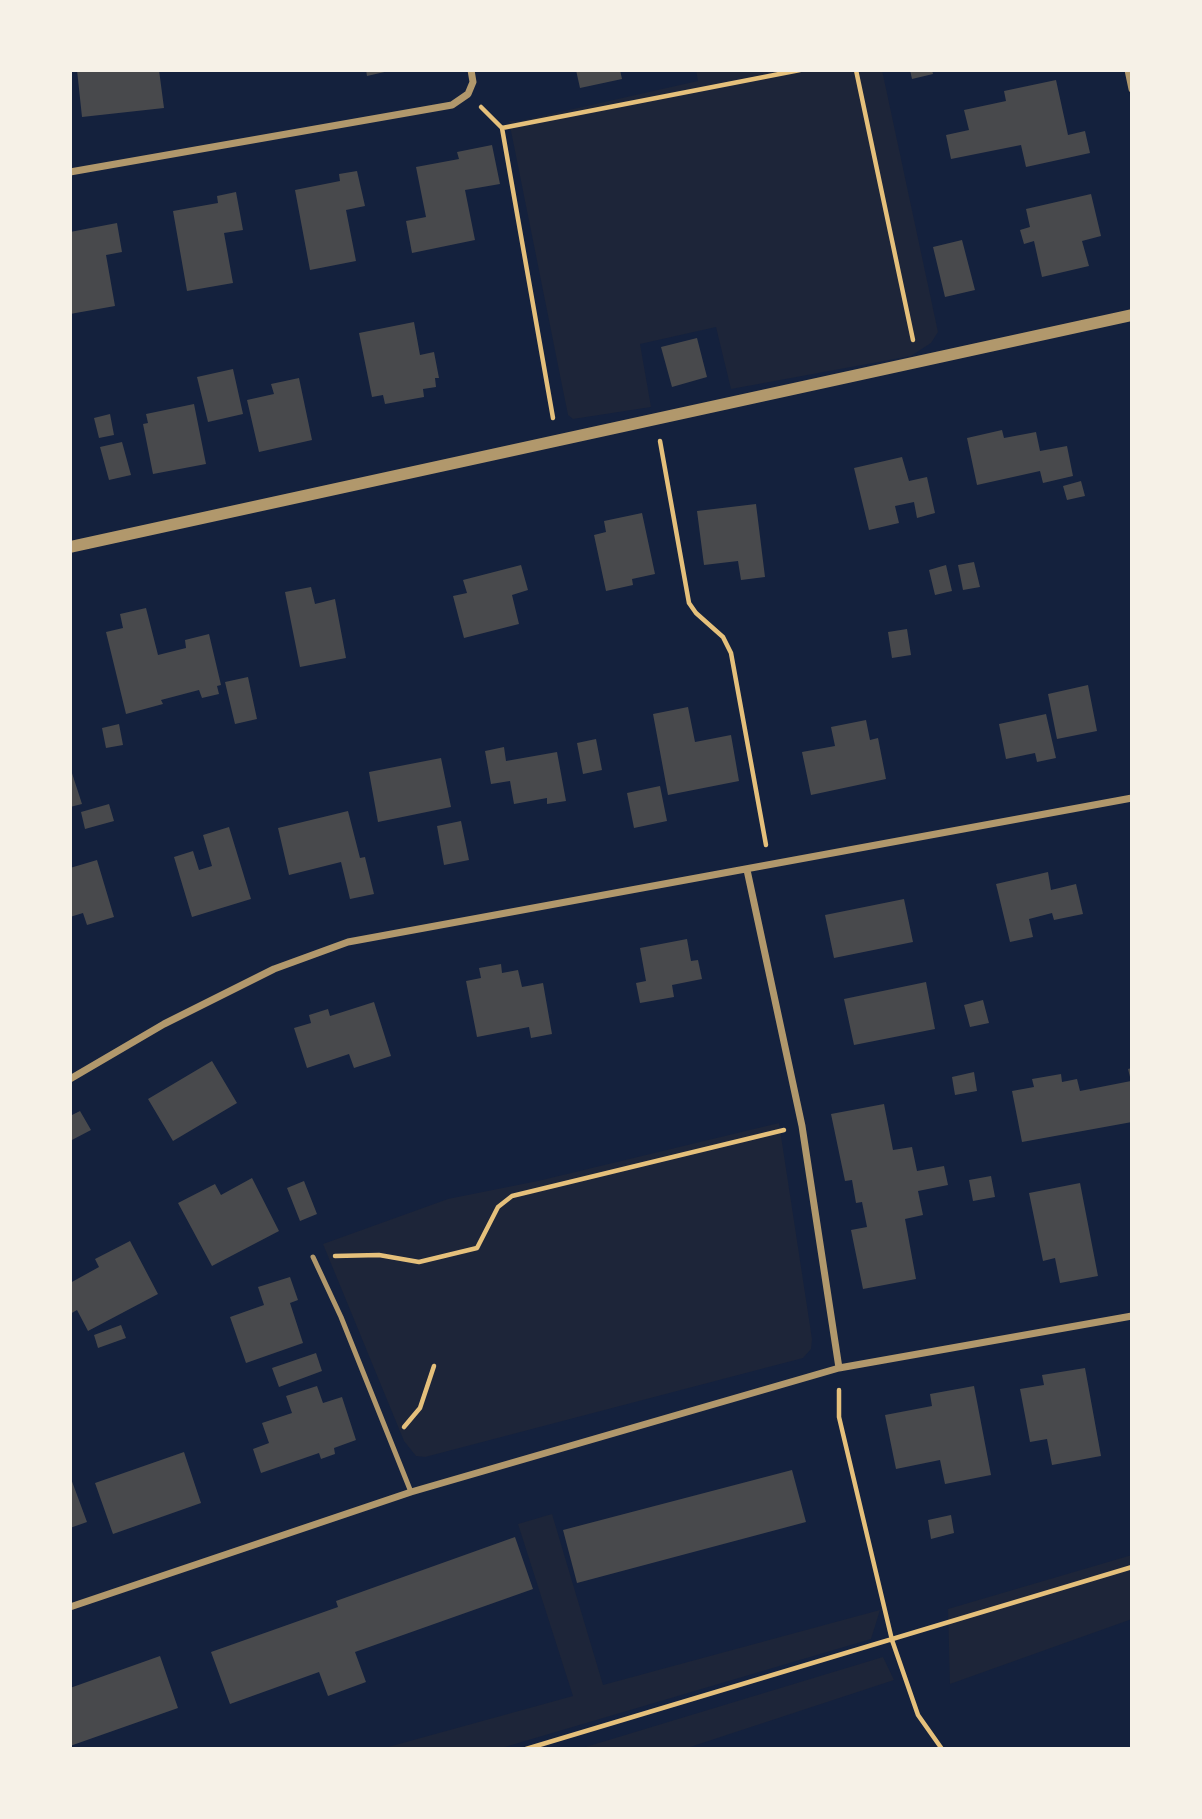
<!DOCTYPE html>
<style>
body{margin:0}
#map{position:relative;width:1202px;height:1819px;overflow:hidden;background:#14213d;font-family:"Nunito Sans",sans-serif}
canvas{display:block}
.frame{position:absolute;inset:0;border:72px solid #f6f1e7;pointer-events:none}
</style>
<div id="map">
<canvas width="1202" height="1819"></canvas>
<div class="frame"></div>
</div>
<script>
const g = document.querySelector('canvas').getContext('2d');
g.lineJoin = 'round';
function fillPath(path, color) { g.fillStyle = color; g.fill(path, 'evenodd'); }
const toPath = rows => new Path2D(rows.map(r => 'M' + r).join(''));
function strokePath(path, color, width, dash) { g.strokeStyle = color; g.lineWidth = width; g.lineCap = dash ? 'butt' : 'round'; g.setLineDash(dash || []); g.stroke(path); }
const green = toPath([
 [696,70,882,70,938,332,931,343,911,356,731,389,716,327,640,344,651,407,573,419,568,415,509,121,520,121,698,81],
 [779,1123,812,1339,811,1349,803,1358,425,1457,416,1456,404,1441,323,1244,448,1199,538,1181],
 [552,1514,603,1685,880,1610,871,1639,498,1749,381,1749,573,1696,518,1524],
 [1132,1555,1132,1619,950,1684,948,1609],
 [883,1657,894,1680,684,1749,579,1749]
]);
const building = toPath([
 [77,70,159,70,164,108,82,117],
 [366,70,389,70,389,71,367,76],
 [576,70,620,70,622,79,580,88],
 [910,70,932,70,933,74,912,79],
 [1056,80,1068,135,1085,131,1090,153,1026,167,1021,145,951,159,946,135,969,130,964,110,1006,101,1004,91],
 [492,145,500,184,465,190,475,240,412,253,406,221,426,217,416,167,459,159,457,152],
 [357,171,365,206,346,210,356,261,310,270,295,190,340,181,339,174],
 [236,192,243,230,224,233,233,283,187,291,173,211,218,203,217,196],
 [1091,194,1101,236,1082,241,1089,266,1042,277,1034,241,1024,244,1020,230,1030,227,1026,209],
 [117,223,122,252,106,255,115,306,70,314,70,232],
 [962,240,975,290,945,297,933,247],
 [414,322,420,355,434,352,439,378,435,378,436,387,423,389,424,397,385,404,383,395,372,397,359,333],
 [697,338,707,377,672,387,661,347],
 [233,369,243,414,208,422,197,377],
 [299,378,312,440,259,452,247,400,274,394,271,384],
 [194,404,206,464,153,474,143,424,148,423,146,414],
 [110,414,114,435,99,438,94,418],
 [1002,430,1004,438,1036,432,1040,451,1067,446,1073,476,1043,483,1040,471,977,485,967,438],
 [122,442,131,475,109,480,100,447],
 [902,457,909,481,927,477,935,513,917,518,914,502,895,506,899,523,869,530,854,468],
 [1081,481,1085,496,1067,500,1063,486],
 [756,504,765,577,741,580,738,561,704,565,697,511],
 [642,513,655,574,632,579,633,585,606,591,594,535,606,532,604,521],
 [974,562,980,587,963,590,958,565],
 [521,565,528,590,512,595,519,624,464,638,453,596,467,593,463,580],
 [946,565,952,591,935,595,929,570],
 [311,587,315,604,335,599,346,658,300,667,285,592],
 [146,608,158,655,186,648,185,640,209,634,221,685,217,686,219,694,202,698,199,690,161,700,163,704,126,714,106,632,123,628,120,614],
 [907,629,911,655,892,658,888,632],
 [248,677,257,719,235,724,225,682],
 [1088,685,1097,731,1057,739,1048,694],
 [688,707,695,742,731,735,739,781,668,795,653,714],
 [1046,714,1056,758,1037,762,1035,753,1006,759,999,724],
 [866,720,870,740,878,738,886,779,811,795,802,752,835,746,831,727],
 [119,724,123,745,106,748,102,728],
 [596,739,602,770,583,774,577,743],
 [504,747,506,761,557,752,566,801,547,804,547,798,514,804,510,781,491,784,485,751],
 [441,758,451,807,378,822,369,772],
 [70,767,82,804,70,807],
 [660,786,667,821,634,828,627,793],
 [109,804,114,821,85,829,81,812],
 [348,811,360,858,365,857,374,894,350,899,341,862,289,875,278,828],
 [461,821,469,860,444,865,437,826],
 [229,827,251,899,192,917,174,857,193,851,199,870,212,866,203,835],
 [97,860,114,917,87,925,83,913,70,917,70,868],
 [1048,872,1051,890,1076,884,1083,914,1054,920,1052,913,1029,919,1033,937,1010,942,996,884],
 [904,899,913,942,834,958,825,915],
 [687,939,691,961,698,960,702,979,672,985,674,997,640,1003,636,983,646,981,640,948],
 [501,964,502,973,518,970,522,987,543,983,552,1034,531,1038,529,1027,477,1037,466,981,481,978,479,968],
 [926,982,935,1029,854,1045,844,999],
 [983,1000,989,1023,970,1027,964,1005],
 [374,1002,391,1056,354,1068,349,1054,307,1068,294,1028,311,1023,309,1015,328,1009,330,1016],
 [212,1061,237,1103,173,1141,148,1099],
 [1132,1068,1132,1122,1022,1142,1012,1091,1034,1087,1032,1079,1061,1074,1062,1082,1077,1079,1080,1091,1131,1081,1128,1069],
 [974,1072,977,1091,955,1095,952,1077],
 [884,1104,893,1150,912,1147,917,1171,944,1166,948,1185,918,1191,923,1215,905,1219,916,1279,863,1289,851,1230,867,1227,862,1202,856,1203,852,1180,845,1181,831,1114],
 [80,1111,91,1130,70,1141,70,1116],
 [991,1176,995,1197,973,1201,969,1180],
 [252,1178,279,1231,212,1266,178,1203,215,1184,221,1195],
 [304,1181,317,1214,300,1221,287,1188],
 [1080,1183,1098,1276,1060,1283,1055,1258,1043,1261,1029,1193],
 [130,1241,158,1294,88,1331,77,1310,70,1314,70,1283,99,1267,95,1259],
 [290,1277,298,1300,290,1303,303,1343,246,1363,230,1317,264,1305,258,1287],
 [121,1325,126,1338,98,1348,94,1335],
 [316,1353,322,1371,279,1387,272,1368],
 [1085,1368,1101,1456,1052,1465,1047,1439,1030,1442,1020,1389,1044,1385,1042,1375],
 [317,1386,323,1403,342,1397,356,1440,334,1448,335,1454,321,1459,319,1453,261,1473,253,1449,269,1443,262,1423,292,1413,286,1396],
 [974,1386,991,1475,945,1484,940,1460,896,1469,885,1415,932,1406,930,1394],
 [184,1452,201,1503,113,1534,95,1483],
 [792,1470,806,1522,577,1583,563,1530],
 [70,1476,87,1522,70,1528],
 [951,1515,954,1533,931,1539,928,1520],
 [515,1537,533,1589,355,1652,366,1682,328,1696,319,1672,230,1704,211,1652,338,1607,336,1601],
 [160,1656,178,1708,70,1746,70,1688]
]);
const path = toPath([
 [856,70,913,340],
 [481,107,502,128,553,418],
 [502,128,800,70],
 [660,441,689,603,696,613,723,637,731,653,766,845],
 [335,1256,379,1255,419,1262,477,1248,498,1207,512,1196,784,1130],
 [839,1390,839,1417,892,1640,918,1715,942,1749],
 [404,1427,420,1408,434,1366],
 [526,1749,1132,1567]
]);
const service = toPath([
 [313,1257,341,1317,411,1492]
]);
const minor = toPath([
 [1128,70,1132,89],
 [70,172,452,105,468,94,473,82,471,70],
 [747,870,802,1126,839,1368],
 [70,1079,164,1024,274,969,348,942,1132,798],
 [70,1607,411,1492,839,1368,1132,1316]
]);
const tertiary = toPath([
 [70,547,1132,315]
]);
fillPath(green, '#1d2539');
fillPath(building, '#48494c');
strokePath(path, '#e5c07b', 4.5);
strokePath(service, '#b1986c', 5);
strokePath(minor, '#b1986c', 7);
strokePath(tertiary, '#b1986c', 12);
</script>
